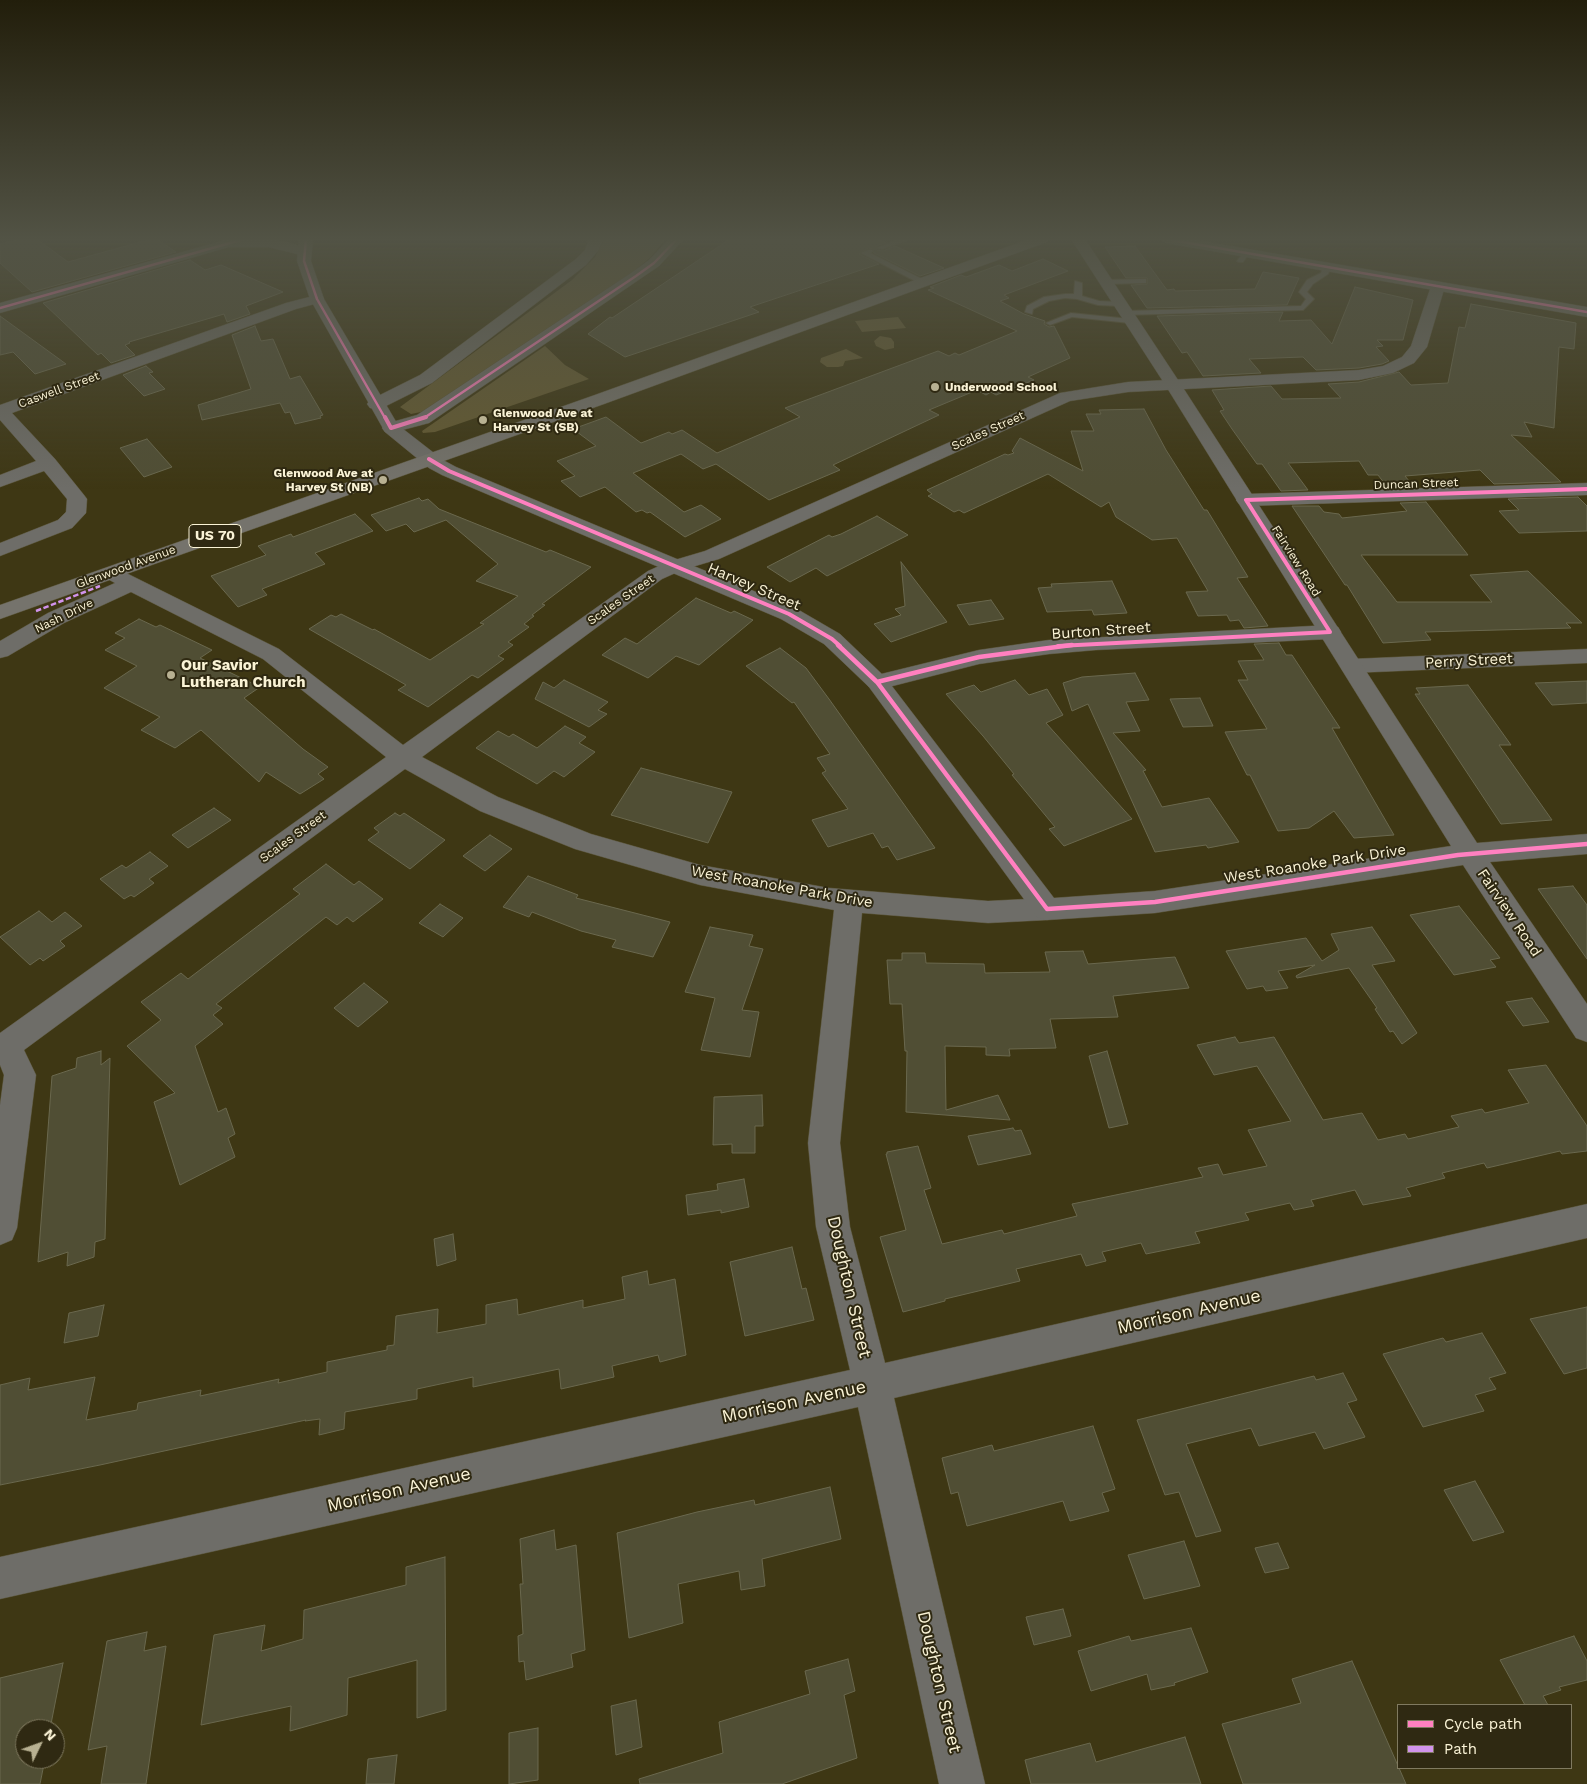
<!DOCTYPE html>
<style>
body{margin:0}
#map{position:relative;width:1587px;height:1784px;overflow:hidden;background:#3e3714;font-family:"Work Sans",sans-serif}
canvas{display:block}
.legend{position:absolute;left:1397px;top:1704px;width:175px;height:65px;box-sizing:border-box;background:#2f2912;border:1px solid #807a60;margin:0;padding:6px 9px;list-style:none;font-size:15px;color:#faf3d6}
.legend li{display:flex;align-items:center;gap:10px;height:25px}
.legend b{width:25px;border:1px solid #807a60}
.north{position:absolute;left:15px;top:1719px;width:50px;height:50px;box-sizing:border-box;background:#2f2912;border:1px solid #807a60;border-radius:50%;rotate:48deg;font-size:14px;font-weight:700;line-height:20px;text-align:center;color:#faf3d6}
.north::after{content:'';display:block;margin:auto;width:18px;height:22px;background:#b8b192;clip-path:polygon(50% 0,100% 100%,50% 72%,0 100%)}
</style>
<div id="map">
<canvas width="1587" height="1784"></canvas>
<ul class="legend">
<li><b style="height:6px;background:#ff80c0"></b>Cycle path</li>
<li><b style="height:6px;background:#d193ec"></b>Path</li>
</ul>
<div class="north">N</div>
</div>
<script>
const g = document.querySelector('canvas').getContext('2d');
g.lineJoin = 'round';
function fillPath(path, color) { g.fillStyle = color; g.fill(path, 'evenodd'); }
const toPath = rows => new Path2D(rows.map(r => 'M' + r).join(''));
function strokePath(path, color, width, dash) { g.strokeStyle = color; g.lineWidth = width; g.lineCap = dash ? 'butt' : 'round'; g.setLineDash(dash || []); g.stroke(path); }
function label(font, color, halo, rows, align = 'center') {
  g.font = font + ' "Work Sans",sans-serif'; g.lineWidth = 4; g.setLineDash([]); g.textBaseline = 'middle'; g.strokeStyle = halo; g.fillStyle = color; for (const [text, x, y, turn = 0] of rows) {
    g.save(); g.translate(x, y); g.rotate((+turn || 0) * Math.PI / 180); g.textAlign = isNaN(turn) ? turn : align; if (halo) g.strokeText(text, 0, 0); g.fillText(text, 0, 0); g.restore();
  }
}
const green = toPath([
 [604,239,666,239,651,257,633,272,426,411,411,414,400,407,572,280,595,257],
 [898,317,906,328,862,332,855,321],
 [880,336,891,338,894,342,894,348,885,350,876,346,874,341],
 [545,346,565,365,589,379,435,432,423,433,422,431],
 [846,349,863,358,845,361,843,366,838,367,827,367,820,362,821,358]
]);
const building = toPath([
 [21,239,37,239,68,262,151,239,157,239,176,252,32,292,0,263,0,244,21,239],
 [730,239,878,239,886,243,876,246,877,250,883,251,895,246,944,268,920,276,874,253,873,249,868,248,859,254,879,264,750,307,759,312,625,357,588,334,610,317,612,318,730,239],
 [1135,246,1167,290,1174,289,1175,291,1255,289,1263,272,1299,278,1287,305,1147,308,1131,285,1147,284,1147,278,1126,278,1105,247,1135,246],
 [1043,259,1068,271,1004,295,1009,298,1000,301,1024,314,1045,321,1044,324,1049,327,1054,326,1070,358,1028,377,1034,380,996,395,991,392,986,395,977,390,929,410,939,415,833,465,840,470,769,500,716,464,703,469,681,454,633,473,684,512,701,505,721,519,685,537,650,512,647,513,642,510,636,512,605,487,580,497,561,481,575,476,557,461,596,446,573,429,606,417,641,443,669,432,672,434,682,430,717,453,800,417,785,408,938,351,949,356,955,353,959,355,1017,331,928,290,934,288,930,287,961,275,966,277,999,265,1012,271,1043,259],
 [190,260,205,270,221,265,283,292,246,306,250,314,227,322,224,314,129,342,130,343,125,345,135,355,111,363,101,353,98,355,43,303,190,260],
 [1355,287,1413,300,1403,340,1377,340,1383,346,1376,347,1389,361,1382,364,1359,368,1316,370,1303,357,1249,359,1261,373,1203,376,1187,352,1182,353,1157,316,1283,312,1279,321,1311,320,1332,344,1355,287],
 [1471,304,1576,323,1574,349,1559,347,1554,428,1524,422,1532,437,1511,435,1561,482,1494,484,1480,470,1405,476,1414,487,1388,488,1378,475,1368,475,1359,461,1288,463,1308,490,1281,491,1262,464,1257,464,1232,429,1220,411,1224,410,1212,390,1271,386,1282,399,1341,398,1328,384,1359,382,1399,372,1411,385,1448,383,1459,327,1465,328,1471,304],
 [0,316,66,364,35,374,13,352,0,355,0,316],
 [255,326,261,341,273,339,290,379,300,376,323,415,320,416,321,418,295,424,290,412,285,413,280,403,202,420,198,405,251,389,232,335,255,326],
 [146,366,153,372,149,373,165,389,144,396,123,375,146,366],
 [1144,409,1166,450,1204,510,1207,510,1248,577,1237,578,1268,626,1244,628,1239,620,1230,621,1227,615,1198,616,1186,592,1208,591,1177,538,1152,540,1116,517,1109,502,1101,507,1048,474,964,513,959,510,954,512,928,496,932,494,927,490,1005,454,1008,455,1014,453,1012,451,1020,438,1083,471,1071,431,1094,431,1086,414,1101,414,1099,410,1144,409],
 [147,439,172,467,144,477,120,448,147,439],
 [1578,497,1587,506,1587,531,1519,533,1499,511,1519,510,1508,499,1578,497],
 [419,498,422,501,428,499,439,509,546,552,550,550,591,567,542,604,545,605,532,615,534,616,524,624,529,627,508,642,513,645,498,656,504,659,478,678,472,675,428,707,398,690,406,685,309,629,331,615,336,617,341,614,373,630,374,629,430,660,484,624,480,623,518,596,476,581,498,564,446,520,414,532,406,524,386,531,371,515,419,498],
 [1426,502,1468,555,1361,555,1397,602,1492,602,1470,575,1528,571,1582,623,1566,623,1571,628,1425,632,1431,640,1383,643,1347,585,1345,585,1292,506,1319,506,1324,512,1339,514,1342,518,1407,511,1400,503,1426,502],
 [355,514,373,531,315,553,325,564,262,589,267,595,238,607,211,576,266,555,258,546,291,534,293,537,355,514],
 [877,516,908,535,827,576,816,568,790,582,767,567,829,535,832,537,841,534,877,516],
 [901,562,947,622,891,642,874,624,901,615,895,609,905,606,901,562],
 [1112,581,1127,613,1094,615,1092,610,1047,612,1038,588,1052,587,1051,584,1112,581],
 [696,598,731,613,734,611,753,620,699,665,676,656,648,678,602,655,625,638,637,644,696,598],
 [991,600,1004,619,969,625,957,605,991,600],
 [139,619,156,627,160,625,212,650,200,658,260,687,244,698,303,749,328,767,318,774,324,779,300,794,266,772,259,782,201,730,175,748,141,730,160,717,104,688,137,666,105,650,125,638,115,633,139,619],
 [1279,643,1286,655,1292,655,1340,728,1332,728,1394,835,1354,838,1334,811,1309,828,1278,831,1250,775,1247,775,1225,732,1267,729,1238,680,1248,680,1238,661,1264,660,1254,644,1279,643],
 [780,648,806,668,829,699,935,848,897,860,888,846,882,848,873,833,828,847,812,820,848,809,822,773,826,771,817,758,830,754,794,702,792,703,746,666,780,648],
 [1135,673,1149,700,1126,702,1140,731,1113,733,1146,770,1143,771,1162,807,1209,798,1239,842,1208,848,1206,845,1155,852,1088,704,1072,711,1063,683,1082,677,1135,673],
 [564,680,608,702,598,710,607,714,589,727,535,699,543,682,554,688,564,680],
 [1015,680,1029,695,1047,689,1063,715,1046,723,1132,819,1064,846,1049,829,1055,827,1012,775,1014,774,983,736,946,694,974,685,981,692,1015,680],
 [1587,681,1587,703,1552,705,1535,683,1587,681],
 [1468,685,1511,745,1499,745,1552,820,1501,824,1415,694,1420,694,1416,688,1468,685],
 [1200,698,1213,726,1183,727,1170,699,1200,698],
 [565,726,586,737,579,743,595,752,564,777,554,771,537,784,476,748,498,731,509,737,513,734,537,748,565,726],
 [641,768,732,792,708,843,611,815,641,768],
 [214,808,231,820,188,848,172,835,214,808],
 [395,813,400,816,404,813,445,840,410,869,368,840,379,832,374,828,395,813],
 [490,835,512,849,485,871,463,856,490,835],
 [150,852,168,866,149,879,154,883,134,897,131,895,124,899,100,879,122,865,126,868,150,852],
 [326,864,354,885,359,881,383,899,353,922,347,917,337,925,326,917,216,1004,222,1008,213,1015,223,1024,195,1046,218,1112,226,1108,235,1134,228,1138,235,1157,180,1185,154,1102,175,1093,127,1046,161,1020,141,1002,181,973,188,979,300,894,293,889,326,864],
 [528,876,578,895,576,898,670,922,653,957,612,947,616,940,581,931,532,912,529,917,503,907,528,876],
 [1573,886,1587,905,1587,959,1538,889,1573,886],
 [440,904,463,918,443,937,419,923,440,904],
 [1459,906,1500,958,1490,960,1496,967,1454,975,1410,915,1459,906],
 [39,911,52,922,65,912,82,926,60,941,65,946,43,961,40,958,30,965,0,937,39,911],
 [710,927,753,935,749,946,763,949,742,1010,759,1012,750,1057,701,1050,715,998,685,992,710,927],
 [1372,927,1395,961,1372,965,1417,1033,1402,1044,1393,1031,1390,1032,1375,1009,1377,1008,1349,968,1297,978,1296,976,1315,965,1278,971,1288,988,1266,991,1263,986,1247,989,1226,951,1306,938,1322,961,1339,950,1331,934,1372,927],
 [1083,951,1088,964,1175,957,1189,988,1113,996,1118,1017,1050,1019,1056,1048,1009,1049,1010,1056,986,1055,986,1047,945,1046,946,1110,998,1095,1010,1120,906,1112,907,1051,905,1051,902,1004,890,1004,887,960,902,960,902,953,925,953,926,963,984,964,985,973,1050,972,1045,952,1083,951],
 [364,983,388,1002,358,1027,334,1008,364,983],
 [1532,998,1549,1022,1523,1026,1506,1002,1532,998],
 [1235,1037,1239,1043,1274,1037,1323,1120,1362,1113,1378,1140,1405,1134,1408,1139,1459,1127,1451,1116,1482,1109,1485,1113,1529,1103,1508,1070,1546,1065,1587,1126,1587,1151,1562,1154,1560,1151,1487,1168,1484,1163,1442,1173,1445,1178,1406,1188,1411,1196,1363,1205,1355,1190,1311,1200,1314,1206,1294,1210,1290,1203,1245,1213,1249,1220,1195,1232,1200,1243,1146,1254,1141,1243,1102,1252,1106,1261,1086,1266,1081,1254,1016,1269,1020,1281,945,1299,945,1301,903,1312,880,1237,906,1230,886,1154,887,1154,887,1152,918,1146,931,1188,924,1190,942,1244,1002,1230,1004,1234,1077,1216,1072,1204,1203,1177,1198,1168,1218,1164,1223,1175,1267,1166,1248,1130,1291,1121,1257,1066,1214,1075,1197,1045,1235,1037],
 [101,1051,101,1065,110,1058,105,1239,95,1242,94,1257,67,1266,68,1252,38,1262,52,1076,76,1068,77,1058,101,1051],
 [1107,1051,1128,1124,1109,1128,1089,1056,1107,1051],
 [762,1095,763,1126,755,1126,755,1153,732,1153,732,1144,713,1145,714,1097,762,1095],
 [1013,1128,1015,1131,1021,1130,1031,1154,978,1165,968,1136,1013,1128],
 [744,1179,749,1207,721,1213,721,1210,688,1215,686,1195,718,1190,717,1184,744,1179],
 [453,1234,456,1260,437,1266,434,1239,453,1234],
 [792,1247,802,1289,806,1288,814,1320,745,1336,730,1262,792,1247],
 [647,1271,649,1285,675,1279,686,1355,660,1362,658,1355,612,1366,614,1377,561,1389,559,1369,473,1387,473,1377,417,1389,417,1399,345,1412,344,1429,319,1435,320,1419,305,1421,306,1420,100,1465,0,1485,0,1385,30,1378,28,1390,95,1377,86,1420,137,1410,138,1403,201,1390,200,1396,279,1379,278,1383,327,1372,327,1362,387,1350,387,1346,394,1345,396,1316,438,1309,437,1333,486,1324,486,1305,517,1299,518,1315,583,1300,583,1308,625,1299,622,1277,647,1271],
 [104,1305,98,1336,64,1343,69,1313,104,1305],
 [1587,1307,1587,1368,1564,1374,1530,1319,1587,1307],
 [1482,1333,1506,1373,1489,1378,1496,1389,1475,1395,1484,1411,1423,1427,1383,1354,1443,1338,1446,1342,1482,1333],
 [1343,1373,1357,1400,1347,1403,1365,1437,1324,1449,1315,1432,1259,1446,1251,1428,1186,1444,1221,1531,1196,1537,1179,1492,1165,1495,1137,1420,1314,1376,1316,1380,1343,1373],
 [1093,1426,1115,1489,1102,1493,1109,1511,1070,1521,1063,1501,967,1526,958,1492,951,1494,942,1458,992,1445,994,1451,1093,1426],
 [1475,1481,1504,1532,1473,1541,1444,1490,1475,1481],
 [830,1487,841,1539,762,1559,765,1586,741,1590,739,1571,678,1584,683,1623,629,1638,617,1533,697,1512,754,1500,755,1505,830,1487],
 [554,1530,556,1550,576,1545,585,1650,571,1654,573,1667,526,1680,524,1661,519,1662,518,1636,523,1634,520,1584,523,1584,520,1539,554,1530],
 [1184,1541,1200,1586,1144,1599,1128,1555,1184,1541],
 [1278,1543,1289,1568,1265,1573,1255,1548,1278,1543],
 [445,1557,446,1710,417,1718,417,1660,348,1678,347,1715,290,1731,291,1706,201,1725,214,1635,265,1625,261,1651,303,1639,304,1610,406,1585,406,1567,445,1557],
 [1063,1609,1071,1636,1034,1645,1026,1617,1063,1609],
 [1191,1628,1208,1672,1174,1683,1175,1685,1151,1690,1147,1674,1091,1691,1078,1651,1129,1636,1131,1641,1191,1628],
 [147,1632,144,1651,166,1646,146,1784,101,1784,107,1746,88,1750,107,1641,147,1632],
 [1574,1636,1587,1661,1587,1680,1559,1687,1561,1690,1543,1696,1548,1705,1525,1705,1500,1660,1574,1636],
 [848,1659,855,1691,844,1695,857,1758,782,1784,640,1784,639,1779,723,1753,719,1722,810,1694,805,1671,848,1659],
 [1352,1661,1406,1784,1243,1784,1222,1724,1301,1703,1292,1679,1352,1661],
 [63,1663,50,1729,25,1729,25,1759,45,1759,40,1784,0,1784,0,1678,63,1663],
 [636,1700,642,1747,616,1755,611,1706,636,1700],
 [538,1728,538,1780,509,1784,509,1733,538,1728],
 [1185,1737,1201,1784,1031,1784,1025,1760,1090,1743,1096,1762,1185,1737],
 [397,1755,394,1784,366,1784,368,1759,397,1755]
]);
const service = toPath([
 [900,239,910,239,882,249,877,248,900,239],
 [868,250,872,250,873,251,870,253,928,282,921,284,861,253,868,250],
 [1244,252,1249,253,1243,262,1239,262,1237,261,1244,252],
 [1324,265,1331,267,1328,274,1313,284,1307,292,1314,299,1303,310,1125,315,1121,313,1125,311,1301,306,1306,299,1299,292,1307,280,1321,273,1324,265],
 [1143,279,1146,279,1146,283,1106,284,1102,282,1106,280,1143,279],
 [1075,281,1082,283,1082,296,1099,301,1119,302,1123,304,1119,306,1098,305,1077,299,1065,298,1049,301,1033,309,1032,314,1025,312,1027,306,1044,297,1065,294,1074,294,1075,281],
 [1071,313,1130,319,1134,321,1130,323,1072,317,1050,325,1046,323,1071,313]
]);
const minor = toPath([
 [229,239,269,239,291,243,310,249,312,252,305,256,268,247,229,247,0,313,0,303,229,239],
 [589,239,603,239,598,251,586,265,432,383,382,408,376,409,370,408,367,404,370,400,420,375,576,259,585,250,589,239],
 [669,239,684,239,659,266,429,423,391,433,385,432,382,428,385,424,417,415,631,273,649,260,669,239],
 [1438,282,1443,283,1445,286,1427,347,1414,363,1393,373,1359,380,1128,392,1070,401,719,559,682,570,662,579,422,757,498,797,591,834,700,865,829,888,988,901,1047,898,1057,901,1061,909,1057,917,1047,920,988,923,862,913,840,1143,850,1227,885,1363,1587,1204,1587,1238,894,1398,985,1784,939,1784,858,1407,0,1599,0,1557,850,1370,816,1227,808,1143,834,910,700,885,575,849,480,811,405,769,24,1050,36,1075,17,1228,12,1240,0,1245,0,1105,4,1075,0,1065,0,1033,386,757,263,659,131,592,64,623,8,656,0,658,0,641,48,613,115,583,104,577,101,573,104,569,111,567,118,569,279,649,403,745,648,571,668,562,705,551,1060,393,1128,382,1359,370,1383,366,1402,357,1411,346,1431,286,1433,283,1438,282],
 [317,295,322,296,324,299,322,302,296,309,12,413,55,459,84,495,87,499,86,513,72,528,0,556,0,543,58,520,66,512,67,499,44,471,0,487,0,475,36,461,0,420,0,405,286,303,317,295],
 [1587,483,1587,495,1246,506,1239,504,1236,500,1239,496,1246,494,1587,483],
 [1330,625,1338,627,1341,632,1338,637,1330,639,1096,650,1049,654,979,664,877,690,869,687,865,682,869,677,979,650,1049,640,1330,625],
 [1587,649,1587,663,1351,673,1343,671,1340,666,1343,661,1351,659,1587,649]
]);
const tertiary = toPath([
 [299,239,313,239,311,261,324,299,398,425,443,460,456,467,797,609,840,634,885,677,1054,898,1155,891,1451,846,1164,383,1071,239,1085,239,1180,383,1477,843,1587,834,1587,854,1490,862,1587,1004,1587,1042,1576,1038,1463,865,1155,913,1047,920,1037,917,869,687,824,644,781,619,442,475,429,468,385,432,310,299,297,261,299,239]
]);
const secondary = toPath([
 [1159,239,1190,239,1587,307,1587,317,1166,243,1159,239]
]);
const primary = toPath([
 [1029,239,1049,239,1047,242,604,404,0,619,0,605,592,396,1029,239]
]);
const quiet = toPath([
 [36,611,100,586]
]);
const cyclewayFar2 = toPath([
 [306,239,304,261,317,299,385,418],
 [1166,239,1587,312],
 [0,308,244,239],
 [424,418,636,276,654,263,677,239]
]);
const cyclewayFar1 = toPath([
 [385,417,391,428,426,417],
 [429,459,449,471,789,614,832,639,840,646],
 [1246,500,1587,489],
 [1058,646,1330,632,1246,500]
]);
const cycleway = toPath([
 [838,645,877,682,1047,909,1155,902,1458,855,1587,844],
 [877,682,979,657,1072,645]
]);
const markers = [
 [935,387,5,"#b8b192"],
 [483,420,5,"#b8b192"],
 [383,480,5,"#b8b192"],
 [171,675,5,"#b8b192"]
];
const farPoinames = [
 ["Underwood School",945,387],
 ["Glenwood Ave at",493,413],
 ["Harvey St (SB)",493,427],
 ["Glenwood Ave at",373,473,"right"],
 ["Harvey St (NB)",373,487,"right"]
];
const farStreetnames = [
 ["Caswell Street",59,390,-20],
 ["Scales Street",988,431,-24],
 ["Duncan Street",1416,484,-2],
 ["Fairview Road",1296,561,58],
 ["Glenwood Avenue",126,567,-20],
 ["Scales Street",621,600,-35],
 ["Nash Drive",64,616,-26],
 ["Scales Street",293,837,-36]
];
const shields = [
 [215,536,52]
];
const shieldNames = [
 ["US 70",215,536]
];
const streetNames = [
 ["Harvey Street",754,587,23],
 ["Burton Street",1101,631,-4],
 ["Perry Street",1469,661,-3],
 ["West Roanoke Park Drive",1315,864,-9],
 ["West Roanoke Park Drive",782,887,10],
 ["Fairview Road",1509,913,56]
];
const poiNames = [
 ["Our Savior",181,666],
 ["Lutheran Church",181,683]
];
const nearStreetnames = [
 ["Doughton Street",849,1287,77],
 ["Morrison Avenue",1189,1312,-13],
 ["Morrison Avenue",794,1402,-12],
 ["Morrison Avenue",399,1490,-13],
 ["Doughton Street",939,1682,77]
];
fillPath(green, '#645a31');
fillPath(building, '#504e34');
strokePath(building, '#6a684e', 1);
strokePath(service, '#595336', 2);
strokePath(minor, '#595336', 1);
strokePath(tertiary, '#595336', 1);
strokePath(secondary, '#595336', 1);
strokePath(primary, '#595336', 1);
fillPath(service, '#6e6d68');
fillPath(minor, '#6e6d68');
fillPath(tertiary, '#6e6d68');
fillPath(secondary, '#6f6e67');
fillPath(primary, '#75736c');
strokePath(quiet, '#d193ec', 2.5, [5.5, 2.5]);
strokePath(cyclewayFar2, '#ff80c0', 2.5);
strokePath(cyclewayFar1, '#ff80c0', 4);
strokePath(cycleway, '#ff80c0', 4.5);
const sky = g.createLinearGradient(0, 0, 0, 489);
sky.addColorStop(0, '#221e0b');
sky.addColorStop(0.49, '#525345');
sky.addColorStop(1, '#52534500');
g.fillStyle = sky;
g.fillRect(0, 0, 1587, 489);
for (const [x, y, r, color] of markers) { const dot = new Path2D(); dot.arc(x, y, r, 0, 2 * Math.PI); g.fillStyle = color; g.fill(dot); strokePath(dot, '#2f2912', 2); }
label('bold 12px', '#faf3d6', '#2f2912', farPoinames, 'left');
label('12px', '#faf3d6', '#2f2912', farStreetnames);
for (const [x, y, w] of shields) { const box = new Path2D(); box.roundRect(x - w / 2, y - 11.5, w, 23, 4); g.fillStyle = '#2f2912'; g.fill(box); strokePath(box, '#faf3d6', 1); }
label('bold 14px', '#faf3d6', null, shieldNames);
label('15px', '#faf3d6', '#2f2912', streetNames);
label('bold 15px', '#faf3d6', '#2f2912', poiNames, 'left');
label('18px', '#faf3d6', '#2f2912', nearStreetnames);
</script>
